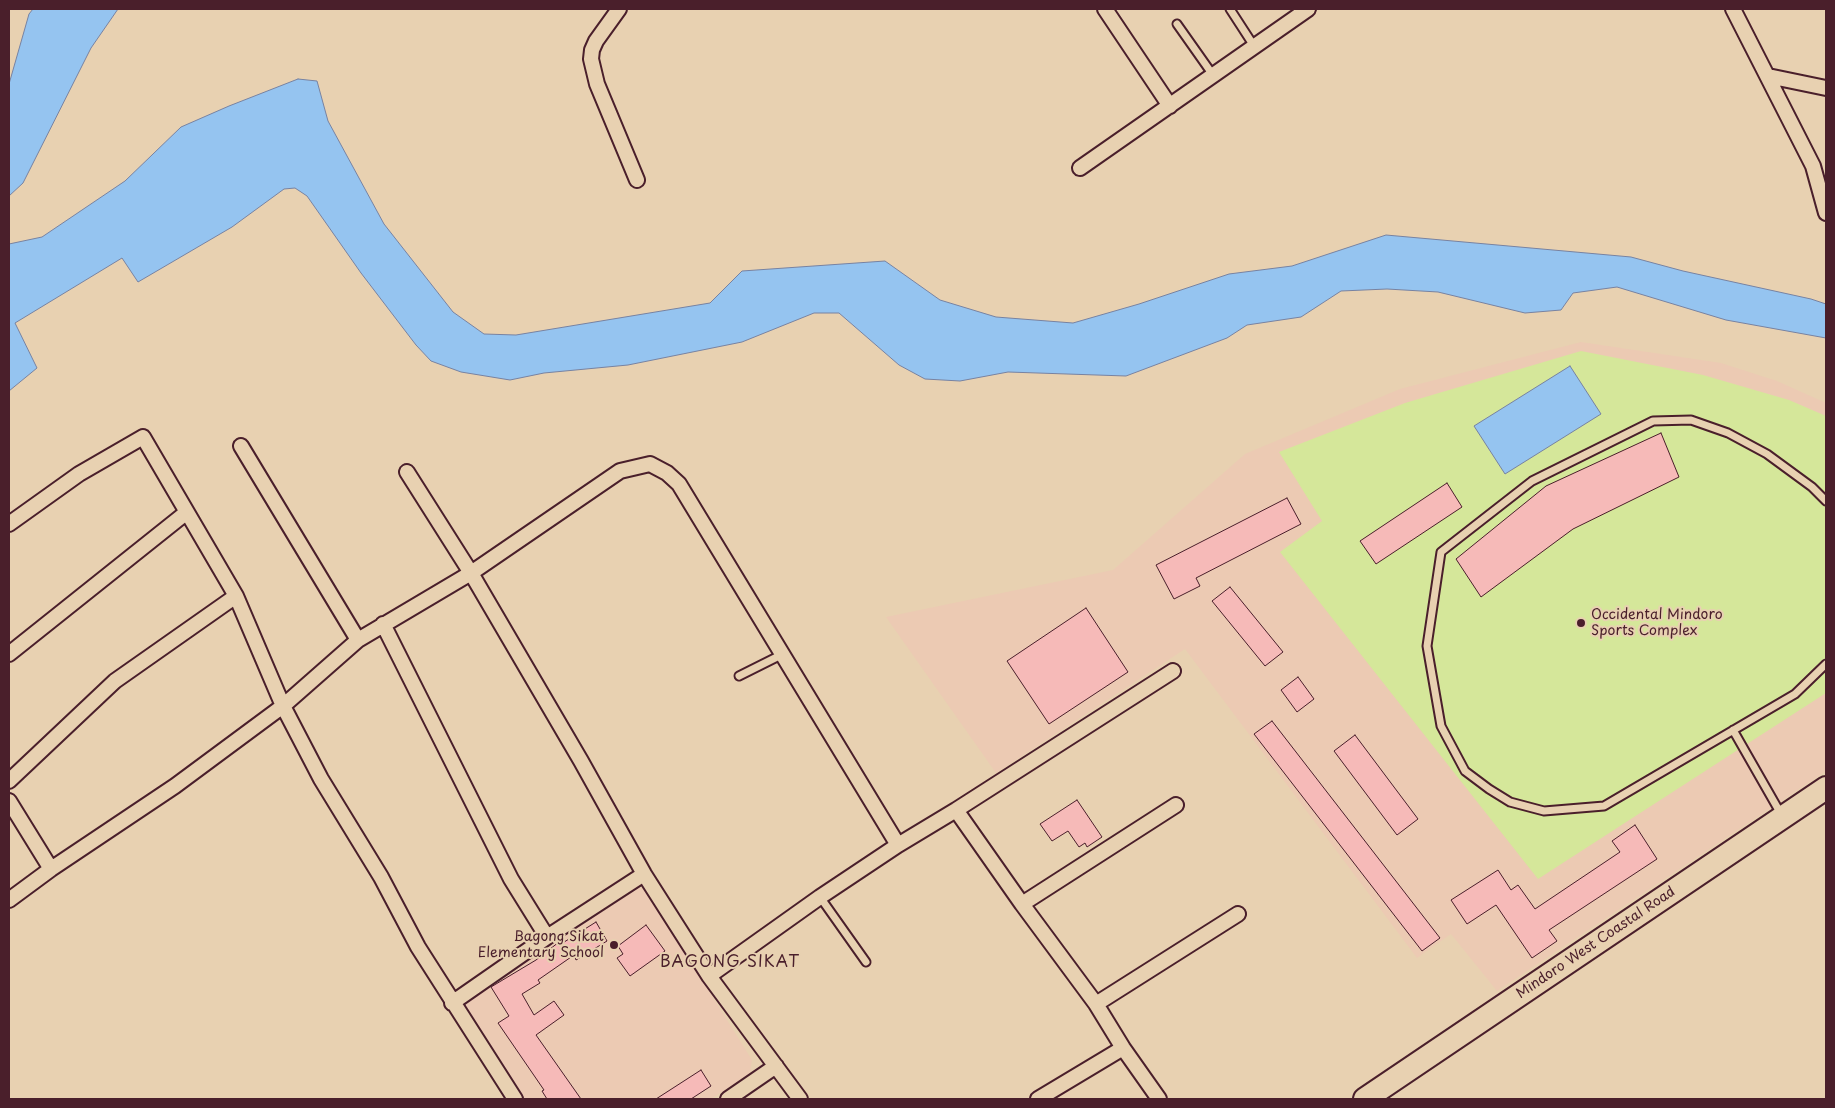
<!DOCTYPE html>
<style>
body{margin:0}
#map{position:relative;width:1835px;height:1108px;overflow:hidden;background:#e8d1b1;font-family:"Playpen Sans",sans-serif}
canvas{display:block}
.frame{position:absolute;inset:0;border:10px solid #4a1f2b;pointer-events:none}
</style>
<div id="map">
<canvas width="1835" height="1108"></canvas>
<div class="frame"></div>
</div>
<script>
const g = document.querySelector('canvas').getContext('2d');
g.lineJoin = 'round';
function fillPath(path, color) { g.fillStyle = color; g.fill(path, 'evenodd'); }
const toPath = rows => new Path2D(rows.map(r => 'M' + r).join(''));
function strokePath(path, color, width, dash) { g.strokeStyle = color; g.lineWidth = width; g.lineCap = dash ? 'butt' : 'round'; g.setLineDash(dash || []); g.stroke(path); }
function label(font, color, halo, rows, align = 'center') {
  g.font = font + ' "Playpen Sans",sans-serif'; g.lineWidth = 4; g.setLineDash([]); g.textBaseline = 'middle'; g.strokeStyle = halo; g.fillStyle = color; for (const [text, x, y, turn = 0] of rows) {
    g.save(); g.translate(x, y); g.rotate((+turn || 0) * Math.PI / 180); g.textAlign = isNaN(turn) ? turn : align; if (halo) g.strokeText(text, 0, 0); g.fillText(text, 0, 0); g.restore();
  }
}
const built = toPath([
 [1581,342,1721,363,1777,381,1826,403,1826,771,1497,991,1451,934,1417,958,1185,649,996,773,886,617,1113,570,1245,454,1400,389],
 [636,887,645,889,752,1060,750,1073,711,1099,521,1099,462,1007,464,1000]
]);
const green = toPath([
 [1581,351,1703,375,1789,400,1826,416,1826,693,1538,879,1280,552,1322,521,1279,452,1405,403]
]);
const water = toPath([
 [33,9,118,9,91,48,23,183,9,196,9,84,29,14,33,9],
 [298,79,317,81,328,121,384,224,453,312,484,334,516,335,710,303,742,271,885,261,940,300,996,317,1073,323,1139,304,1229,274,1292,266,1386,235,1631,257,1683,271,1811,299,1826,304,1826,338,1726,320,1617,287,1573,293,1561,310,1525,313,1438,292,1387,289,1341,291,1301,317,1247,325,1227,338,1126,376,1008,372,960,381,925,379,899,365,839,313,814,313,742,342,628,365,544,373,510,380,461,372,431,361,416,345,361,273,307,196,295,188,284,189,232,227,138,282,122,258,15,323,37,368,9,391,9,244,42,237,125,181,181,127,229,106,298,79],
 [1570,366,1601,414,1505,474,1474,426,1570,366]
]);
const building = toPath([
 [1661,433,1679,477,1573,529,1481,597,1456,559,1546,486,1661,433],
 [1447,483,1462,507,1376,564,1360,541,1447,483],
 [1287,498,1301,524,1196,578,1200,586,1174,599,1156,565,1287,498],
 [1230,587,1283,652,1265,666,1212,601,1230,587],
 [1086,608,1128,672,1049,724,1007,661,1086,608],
 [1298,677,1314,699,1297,712,1281,690,1298,677],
 [1272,721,1440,938,1422,951,1254,734,1272,721],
 [1355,735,1418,819,1397,835,1334,751,1355,735],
 [1077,800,1102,837,1087,847,1085,843,1079,847,1068,831,1052,841,1040,824,1077,800],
 [1635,825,1657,859,1549,930,1557,941,1532,958,1496,905,1467,924,1451,900,1498,870,1511,890,1518,885,1535,909,1620,852,1612,841,1635,825],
 [596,922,607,941,576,960,574,955,538,980,540,983,522,994,534,1015,554,1001,564,1015,536,1035,581,1099,547,1099,542,1091,544,1090,498,1023,509,1016,491,987,536,960,559,942,561,944,596,922],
 [646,925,665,951,630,976,617,958,623,954,618,946,646,925],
 [701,1070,711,1086,691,1099,656,1099,701,1070]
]);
const service = toPath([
 [1230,9,1254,46],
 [1177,24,1213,75],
 [1826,501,1812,487,1767,454,1728,433,1691,420,1653,421,1532,481,1441,552,1427,646,1441,726,1465,771,1489,789,1510,802,1544,811,1604,806,1795,694,1826,664],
 [739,676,783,654],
 [1733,730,1781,814],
 [820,897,866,962]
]);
const minor = toPath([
 [619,9,596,41,592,50,591,59,597,84,637,180],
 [1105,9,1170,106],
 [1733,9,1813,166,1826,213],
 [1768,76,1826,88],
 [1080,168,1308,9],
 [241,446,358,640],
 [407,472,471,573,581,761,644,874,709,976,800,1099],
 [9,524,79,474,143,437,236,596,283,706,321,779,381,877,418,947,515,1099],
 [383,624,511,879,547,937],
 [9,654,187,512],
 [9,781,115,681,236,596],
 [9,801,51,869],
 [956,810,1022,904,1096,1004,1123,1048,1159,1099],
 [9,900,51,869,175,786,283,706,358,640,471,573,620,471,650,464,667,473,679,484,898,845],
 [1022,904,1176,805],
 [709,976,820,897,898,845,956,810,1173,671],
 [452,1003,547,937,644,874],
 [1096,1004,1238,914],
 [728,1099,776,1066],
 [1038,1099,1123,1048]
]);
const primary = toPath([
 [1365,1099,1826,788]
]);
const markers = [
 [1581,623,5,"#4a1f2b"],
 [614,945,5,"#4a1f2b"]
];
const poiNames = [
 ["Occidental Mindoro",1591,615],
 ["Sports Complex",1591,631],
 ["Bagong Sikat",604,937,"right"],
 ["Elementary School",604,953,"right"]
];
const streetNames = [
 ["Mindoro West Coastal Road",1596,943,-34]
];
const quarterNames = [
 ["BAGONG SIKAT",730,963]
];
fillPath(built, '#eccab3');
fillPath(green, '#d5e79a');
fillPath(water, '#95c4f0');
strokePath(water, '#7782a1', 1);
fillPath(building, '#f6bab8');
strokePath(building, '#4a1f2b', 1);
strokePath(service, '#4a1f2b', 11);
strokePath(minor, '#4a1f2b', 18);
strokePath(primary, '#4a1f2b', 26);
strokePath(service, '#e8d1b1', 7);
strokePath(minor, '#e8d1b1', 14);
strokePath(primary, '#e8d1b1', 22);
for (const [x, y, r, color] of markers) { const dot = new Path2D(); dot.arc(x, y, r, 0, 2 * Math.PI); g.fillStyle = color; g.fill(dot); strokePath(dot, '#e8d1b1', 2); }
label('14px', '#4a1f2b', '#e8d1b1', poiNames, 'left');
label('14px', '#4a1f2b', '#e8d1b1', streetNames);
g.letterSpacing = '1px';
label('16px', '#4a1f2b', '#e8d1b1', quarterNames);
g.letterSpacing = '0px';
</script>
